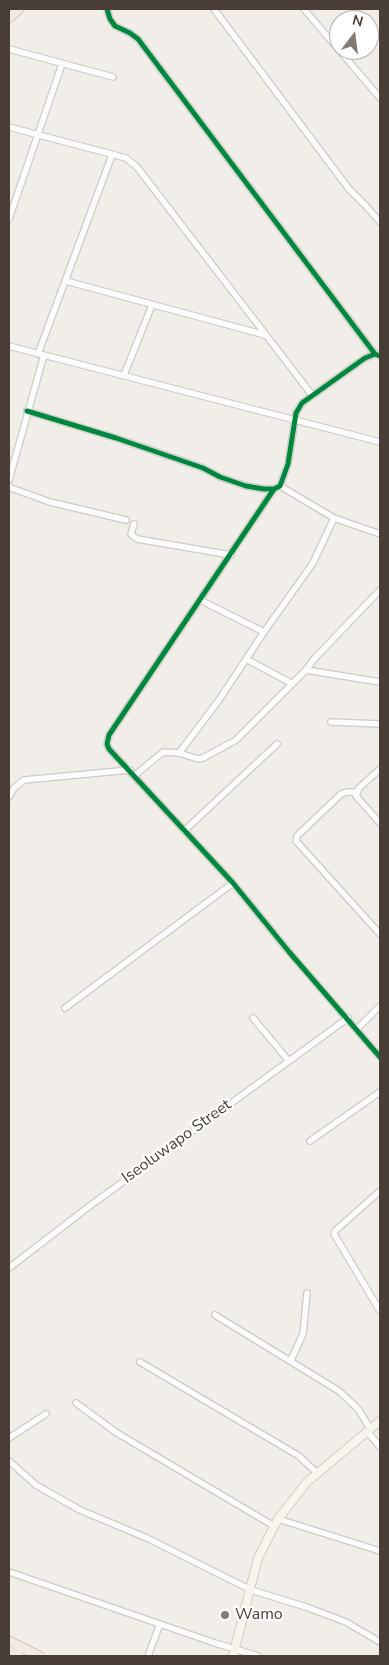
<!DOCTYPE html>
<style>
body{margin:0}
#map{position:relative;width:389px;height:1665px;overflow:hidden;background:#f1eeea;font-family:"Nunito Sans",sans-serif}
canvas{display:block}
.frame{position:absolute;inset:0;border:10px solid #483e35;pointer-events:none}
.north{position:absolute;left:329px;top:10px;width:50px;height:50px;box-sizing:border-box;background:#fff;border:1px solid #b6b2ae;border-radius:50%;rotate:15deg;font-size:14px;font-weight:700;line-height:20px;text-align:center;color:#483e35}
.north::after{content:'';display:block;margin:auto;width:18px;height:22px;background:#837c74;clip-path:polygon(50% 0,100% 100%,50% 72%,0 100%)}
</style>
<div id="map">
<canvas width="389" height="1665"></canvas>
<div class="frame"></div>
<div class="north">N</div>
</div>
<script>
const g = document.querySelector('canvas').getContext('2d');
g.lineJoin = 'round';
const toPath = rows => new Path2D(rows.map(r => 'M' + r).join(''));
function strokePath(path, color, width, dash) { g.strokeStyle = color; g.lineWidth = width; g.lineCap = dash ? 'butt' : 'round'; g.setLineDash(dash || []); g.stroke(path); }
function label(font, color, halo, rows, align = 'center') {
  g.font = font + ' "Nunito Sans",sans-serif'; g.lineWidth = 4.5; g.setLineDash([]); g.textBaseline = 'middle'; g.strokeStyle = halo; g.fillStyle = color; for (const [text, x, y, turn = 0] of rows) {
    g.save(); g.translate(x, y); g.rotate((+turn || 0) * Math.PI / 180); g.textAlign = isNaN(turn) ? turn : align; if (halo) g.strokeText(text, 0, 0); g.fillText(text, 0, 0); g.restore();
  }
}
const street = toPath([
 [107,9,110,19,115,26,130,33,138,39,375,354],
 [214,9,349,189,365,205,380,222],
 [304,9,339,50],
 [9,49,113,77],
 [339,50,380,98],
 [9,127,126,158,137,167,312,395],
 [9,219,62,64],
 [66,281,265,335],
 [9,346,380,442],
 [38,354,112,155],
 [124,375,152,305],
 [27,411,116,438,203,468,220,477,246,486,264,489,274,489,280,486,288,464,296,413,302,403,365,358,375,354,380,356],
 [9,480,44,355],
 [9,486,11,488,50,502,126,520],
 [280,486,334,518,380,534],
 [274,489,109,735,107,744,109,749,233,883,290,953,380,1057],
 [134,524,131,534,137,539,231,555],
 [200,600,264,632],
 [246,659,291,683],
 [306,670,380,682],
 [331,722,380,724],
 [179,753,219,700,264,632,313,563,334,518],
 [380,769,359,788,356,796,380,823],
 [135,775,163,752,179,753,198,759,203,758,236,740,306,670,315,658,380,590],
 [356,792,347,792,341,794,297,836,296,841,380,934],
 [9,797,14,788,24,780,130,770],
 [184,831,277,744],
 [65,1008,233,883],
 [253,1018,288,1060],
 [357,1029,380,1006],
 [310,1141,380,1092],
 [380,1191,335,1231,334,1234,380,1311],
 [9,1268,87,1208,348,1018],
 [215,1315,339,1391,358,1409,370,1428],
 [291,1360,303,1334,307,1293],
 [140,1362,299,1456,317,1473],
 [76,1403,117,1433,274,1526],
 [367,1431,380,1447],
 [9,1438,46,1414],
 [9,1461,36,1485,80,1510,147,1538,251,1590,306,1607,346,1622,380,1642],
 [278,1519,380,1551],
 [9,1572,215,1643,258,1656],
 [148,1656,160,1624]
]);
const secondary = toPath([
 [233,1656,258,1558,278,1519,307,1482,380,1421]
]);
const primary = toPath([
 [9,18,19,9],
 [9,1641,39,1656],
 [9,1652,19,1656]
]);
const cycleway = toPath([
 [107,9,110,19,115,26,130,33,138,39,375,354],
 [27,411,116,438,203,468,220,477,246,486,264,489,274,489,280,486,288,464,296,413,302,403,365,358,375,354,380,356],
 [274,489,109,735,107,744,109,749,233,883,290,953,380,1057]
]);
const markers = [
 [225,1615,5,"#837c74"]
];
const streetNames = [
 ["Iseoluwapo Street",177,1142,-36]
];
const poiNames = [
 ["Wamo",235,1615]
];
strokePath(street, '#cecac6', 8);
strokePath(secondary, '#d2cbc2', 10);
strokePath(primary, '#d4c8b6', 11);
strokePath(street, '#fdfcfc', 5.5);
strokePath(secondary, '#f7f4ee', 8);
strokePath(primary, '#f1ebe4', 9);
strokePath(cycleway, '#00873e', 5);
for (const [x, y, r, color] of markers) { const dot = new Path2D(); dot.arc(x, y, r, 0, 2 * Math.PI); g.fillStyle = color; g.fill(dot); strokePath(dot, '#fff', 2); }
label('16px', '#483e35', '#fff', streetNames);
label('16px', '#483e35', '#fff', poiNames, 'left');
</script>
